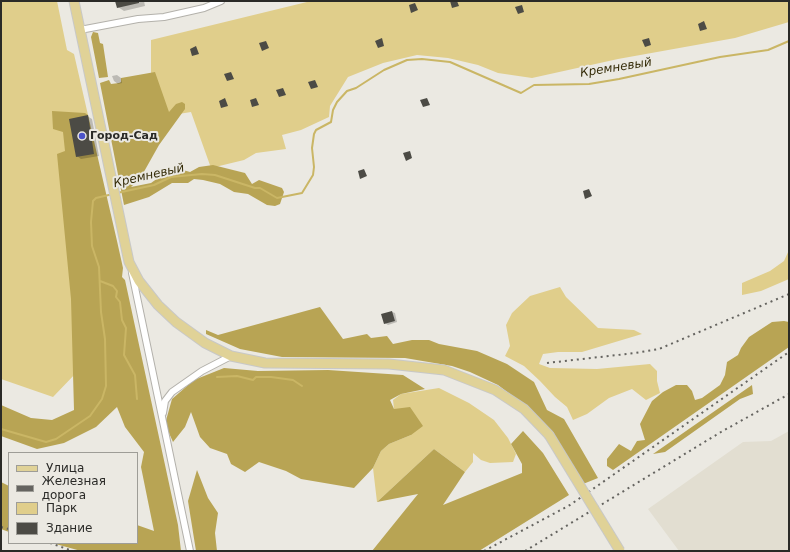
<!DOCTYPE html>
<meta charset="utf-8">
<style>
body{margin:0}
#map{position:relative;width:790px;height:552px;overflow:hidden;background:#ebe9e2;font-family:"DejaVu Sans",sans-serif}
canvas{display:block}
.frame{position:absolute;inset:0;border:2px solid #2a2a27;pointer-events:none}
.legend{position:absolute;left:8px;top:452px;width:130px;height:92px;box-sizing:border-box;background:#ebe9e2;border:1px solid #9e9d97;margin:0;padding:5px 7px;list-style:none;font-size:12px;color:#2a2a27}
.legend li{display:flex;align-items:center;gap:8px;height:20px}
.legend b{width:20px;border:1px solid #9e9d97}
</style>
<div id="map">
<canvas width="790" height="552"></canvas>
<div class="frame"></div>
<ul class="legend">
<li><b style="height:5px;background:#e0d297"></b>Улица</li>
<li><b style="height:5px;background:#656460"></b>Железная дорога</li>
<li><b style="height:11px;background:#e0ce8b"></b>Парк</li>
<li><b style="height:11px;background:#4c4b45"></b>Здание</li>
</ul>
</div>
<script>
const g = document.querySelector('canvas').getContext('2d');
g.lineJoin = 'round';
function fillPath(path, color) { g.fillStyle = color; g.fill(path, 'evenodd'); }
const toPath = rows => new Path2D(rows.map(r => 'M' + r).join(''));
function strokePath(path, color, width, dash) { g.strokeStyle = color; g.lineWidth = width; g.lineCap = dash ? 'butt' : 'round'; g.setLineDash(dash || []); g.stroke(path); }
function label(font, color, halo, rows, align = 'center') {
  g.font = font + ' "DejaVu Sans",sans-serif'; g.lineWidth = 4; g.setLineDash([]); g.textBaseline = 'middle'; g.strokeStyle = halo; g.fillStyle = color; for (const [text, x, y, turn = 0] of rows) {
    g.save(); g.translate(x, y); g.rotate((+turn || 0) * Math.PI / 180); g.textAlign = isNaN(turn) ? turn : align; if (halo) g.strokeText(text, 0, 0); g.fillText(text, 0, 0); g.restore();
  }
}
const built = toPath([
 [789,431,789,551,679,551,648,509,743,442,771,441]
]);
const green = toPath([
 [1,1,57,1,67,50,74,54,88,115,77,372,53,397,1,379],
 [311,1,789,1,789,22,735,38,618,59,532,78,498,73,478,65,448,58,417,55,383,63,348,77,330,106,329,117,301,130,282,135,286,149,256,153,244,160,211,168,191,112,166,116,151,74,151,40],
 [789,250,789,279,761,291,742,295,742,283,770,271,784,261],
 [560,287,566,297,598,328,634,330,642,334,582,352,558,352,543,354,539,364,550,368,597,369,650,364,657,371,657,381,660,393,646,400,632,389,609,398,587,414,573,420,567,407,555,397,540,381,524,366,505,356,510,346,506,325,512,313,530,296],
 [439,388,469,403,494,420,508,438,516,454,513,462,490,463,481,460,473,453,473,462,465,472,434,449,377,502,373,468,381,451,389,444,411,435,394,409,393,400,401,394]
]);
const forest = toPath([
 [93,32,98,33,100,43,103,44,108,77,99,78,91,37],
 [155,72,169,112,176,104,182,102,185,104,185,109,159,145,141,177,131,187,151,183,158,178,183,170,190,172,199,167,213,165,245,173,252,184,259,180,282,188,284,192,280,204,275,206,267,205,248,194,234,192,220,184,203,180,194,179,188,183,172,183,149,197,124,205,100,83,109,80,111,84,119,83,121,82,121,78],
 [52,111,85,113,88,115,117,241,123,268,122,277,125,280,178,525,181,551,81,551,52,543,137,543,137,525,154,531,141,467,144,452,125,427,117,407,96,427,64,443,37,449,1,436,1,405,31,418,52,420,74,410,71,299,57,154,65,151,63,132,53,129],
 [320,307,343,339,367,334,371,338,387,336,393,344,412,340,429,340,439,344,477,351,507,364,534,382,547,410,564,419,598,478,583,484,528,408,498,385,470,372,452,366,405,358,282,357,240,349,206,334,206,330,218,335],
 [784,321,789,322,789,347,613,470,607,466,607,459,619,444,631,451,637,441,645,440,640,424,652,401,663,392,676,385,687,385,692,391,695,400,702,398,720,385,725,375,727,362,738,355,741,348,749,337,772,322],
 [224,368,258,371,328,370,403,375,425,389,401,394,390,400,394,409,410,407,423,426,411,435,389,444,381,451,373,468,354,488,301,479,286,471,259,462,245,472,231,464,227,454,210,448,200,437,191,412,185,427,173,442,165,424,172,399,194,380],
 [752,385,753,394,740,399,665,452,653,454],
 [523,431,543,453,569,495,479,551,372,551,418,494,377,502,434,449,465,472,443,505,522,473,522,464,511,444],
 [197,470,208,498,218,513,215,533,217,551,196,551,188,501],
 [1,482,9,486,9,532,1,529]
]);
const shadow = toPath([
 [116,1,144,1,145,6,124,11,118,7],
 [117,75,121,78,122,83,118,84,114,81,112,76],
 [87,116,92,119,99,156,81,159,77,156],
 [392,312,395,313,397,322,388,325,385,323]
]);
const stream = toPath([
 [117,193,154,185,171,177,202,174,215,175,255,188,260,188,277,198,302,193,313,175,314,167,312,148,314,134,316,130,331,122,333,110,337,102,347,91,356,88,384,70,407,60,422,59,450,62,521,93,534,85,589,84,619,79,720,57,768,50,789,41],
 [100,281,113,286,117,291,116,297,120,302,122,320,126,328,124,355,135,375,137,399],
 [217,377,237,376,253,380,256,377,271,377,293,380,302,386],
 [1,429,46,442,56,439,90,416,102,399,106,386,105,339,101,312,99,267,92,246,91,222,93,201,96,198,113,194]
]);
const building = toPath([
 [115,1,139,1,139,3,117,8],
 [450,1,457,1,459,6,452,8],
 [415,3,418,10,411,13,409,5],
 [522,5,524,12,518,14,515,7],
 [704,21,707,29,700,31,698,24],
 [382,38,384,46,378,48,375,41],
 [649,38,651,45,645,47,642,40],
 [266,41,269,48,262,51,259,43],
 [196,46,199,54,192,56,190,49],
 [231,72,234,79,227,81,224,74],
 [315,80,318,87,311,89,308,82],
 [283,88,286,95,279,97,276,90],
 [225,98,228,106,221,108,219,101],
 [256,98,259,105,252,107,250,100],
 [427,98,430,105,423,107,420,100],
 [88,115,94,154,76,157,69,119],
 [410,151,412,158,406,161,403,153],
 [364,169,367,176,360,179,358,171],
 [589,189,592,196,585,199,583,191],
 [392,311,395,321,384,324,381,314]
]);
const street = toPath([
 [80,30,138,19,164,17,204,8,221,1],
 [132,273,190,551],
 [163,413,165,401,172,392,202,371,231,356]
]);
const primary = toPath([
 [74,1,129,262,139,281,158,305,176,322,205,343,231,356,265,363,389,364,444,370,495,390,524,409,549,435]
]);
const rail = toPath([
 [547,363,635,353,659,349,789,294],
 [1,527,9,529],
 [50,543,73,551],
 [484,551,570,505,789,352],
 [525,551,721,432,789,394]
]);
const primaryBridge = toPath([
 [549,435,620,551]
]);
const markers = [
 [82,136,4,"#4c53c8"]
];
const poiNames = [
 ["Город-Сад",90,136]
];
const waterNames = [
 ["Кремневый",616,68,-9],
 ["Кремневый",149,176,-13]
];
fillPath(built, '#e2ded1');
fillPath(green, '#e0ce8b');
fillPath(forest, '#b8a454');
fillPath(shadow, '#0003');
strokePath(stream, '#cab665', 2);
fillPath(building, '#4c4b45');
strokePath(street, '#b3b1ab', 8);
strokePath(primary, '#c8c8c7', 11);
strokePath(street, '#fff', 6);
strokePath(primary, '#e0d297', 9);
strokePath(rail, '#656460', 2, [2, 4]);
strokePath(primaryBridge, '#c8c8c7', 11, []);
strokePath(primaryBridge, '#e0d297', 9);
for (const [x, y, r, color] of markers) { const dot = new Path2D(); dot.arc(x, y, r, 0, 2 * Math.PI); g.fillStyle = color; g.fill(dot); strokePath(dot, '#ebe9e2', 1.5); }
label('bold 11px', '#2a2a27', '#ebe9e2', poiNames, 'left');
label('italic 12px', '#342b07', '#ebe9e2', waterNames);
</script>
